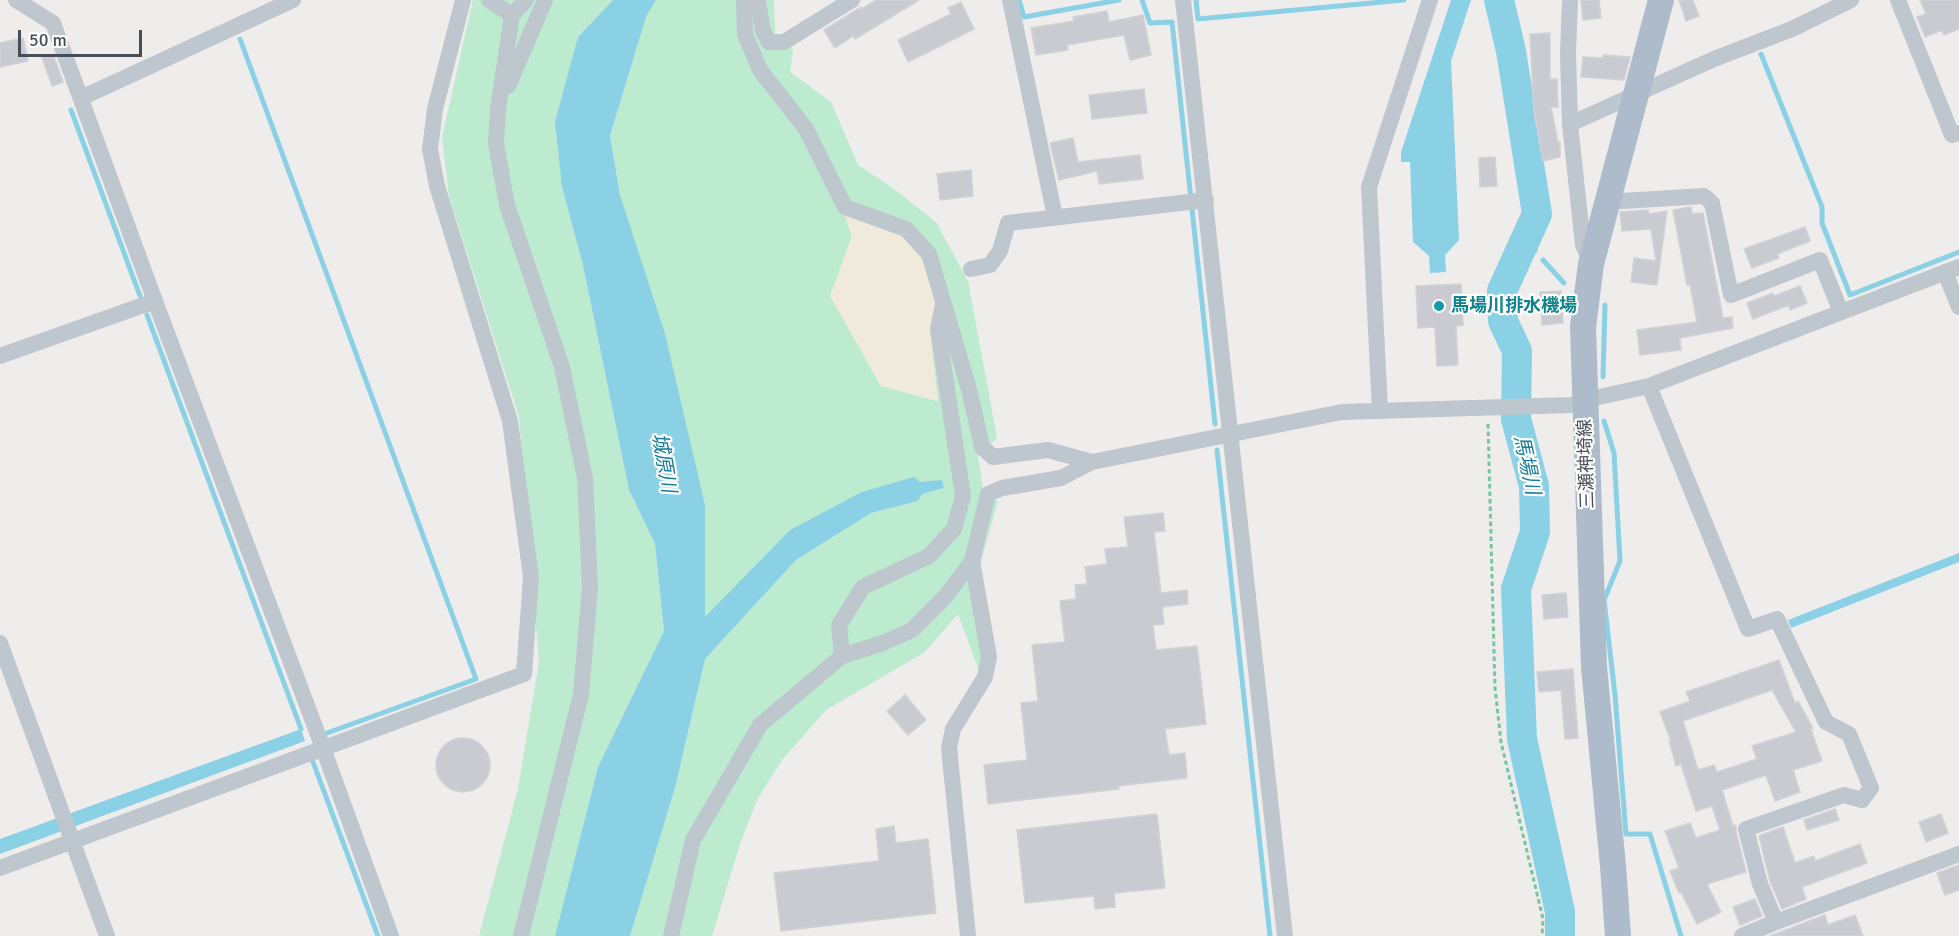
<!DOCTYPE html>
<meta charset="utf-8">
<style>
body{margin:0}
#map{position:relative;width:1959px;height:936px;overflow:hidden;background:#efecec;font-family:Signika,sans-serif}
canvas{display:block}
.scale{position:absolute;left:18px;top:30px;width:124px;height:27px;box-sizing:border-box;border:3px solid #464f58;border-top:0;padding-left:8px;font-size:18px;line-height:21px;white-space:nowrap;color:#464f58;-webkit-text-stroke:4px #fff;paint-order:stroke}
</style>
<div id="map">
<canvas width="1959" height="936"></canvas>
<div class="scale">50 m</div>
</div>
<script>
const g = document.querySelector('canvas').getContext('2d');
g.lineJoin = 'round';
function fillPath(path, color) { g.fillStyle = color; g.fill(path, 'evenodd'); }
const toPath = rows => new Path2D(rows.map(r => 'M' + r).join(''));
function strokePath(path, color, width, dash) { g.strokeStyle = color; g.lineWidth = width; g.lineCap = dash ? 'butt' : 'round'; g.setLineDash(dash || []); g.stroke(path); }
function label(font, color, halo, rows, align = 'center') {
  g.font = font + ' Signika,"Noto Sans JP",sans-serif'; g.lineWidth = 4.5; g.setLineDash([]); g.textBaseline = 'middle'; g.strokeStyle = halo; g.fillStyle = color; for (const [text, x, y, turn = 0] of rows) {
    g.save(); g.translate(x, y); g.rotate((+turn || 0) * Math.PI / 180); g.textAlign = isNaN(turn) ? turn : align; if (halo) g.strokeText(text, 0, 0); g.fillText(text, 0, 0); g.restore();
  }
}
const green = toPath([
 [473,0,613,0,578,37,562,187,583,265,629,490,655,544,664,631,598,767,555,936,479,936,518,789,539,662,519,417,449,196,442,137],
 [656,0,774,0,775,34,793,49,790,72,831,102,858,165,890,186,936,222,968,281,997,438,978,456,984,494,998,501,979,569,994,666,979,671,958,614,925,652,826,710,782,760,757,800,740,844,712,936,630,936,675,788,705,659,796,560,871,513,918,501,922,494,944,488,942,480,790,530,705,618,705,505,620,195,610,136,646,17],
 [845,216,937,401,881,386,831,296,852,236]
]);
const sand = toPath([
 [845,215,906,237,921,253,936,299,930,329,938,401,881,386,830,296,852,236]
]);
const water = toPath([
 [613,0,656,0,646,17,610,136,620,195,665,334,705,505,705,617,790,530,862,492,914,477,920,482,942,480,944,488,922,494,918,501,871,513,796,560,705,659,675,788,630,936,555,936,598,767,664,631,655,544,629,490,583,265,562,187,555,122,578,37],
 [1451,0,1471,0,1451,61,1459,240,1445,255,1446,272,1430,273,1429,256,1413,242,1410,162,1401,162,1401,152],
 [1959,553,1959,562,1791,628,1788,620],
 [301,729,305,741,0,854,0,839]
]);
const stream = toPath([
 [1019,0,1024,17,1119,0],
 [1142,0,1150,23,1172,22,1215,424],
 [1196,0,1198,19,1404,0],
 [240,39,476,679,327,733],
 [1761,54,1822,207,1822,223,1850,295,1959,252],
 [71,110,140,296],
 [1526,241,1535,251],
 [1543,260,1564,283],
 [147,315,301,729],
 [1603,377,1605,305],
 [1604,421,1614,453,1620,561,1604,600,1615,695,1626,834,1650,834,1681,936],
 [1217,450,1270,936],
 [313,762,378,936]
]);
const river = toPath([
 [1499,0,1511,51,1537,214,1502,291,1503,321,1517,351,1516,419,1534,486,1535,532,1516,589,1522,739,1560,912,1560,936]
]);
const building = toPath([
 [876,0,919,0,855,39,853,36,835,48,824,30,861,7,862,9,876,0],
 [1581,0,1599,0,1601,18,1583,20,1581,0],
 [1679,0,1693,0,1699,16,1686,21,1679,0],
 [1920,0,1959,0,1959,29,1944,35,1942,30,1925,37,1917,17,1926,14,1920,0],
 [961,2,974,29,908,62,898,40,951,14,948,8,961,2],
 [1107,11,1109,22,1143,15,1151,55,1130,60,1124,35,1067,45,1068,50,1036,55,1031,28,1074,21,1073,17,1107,11],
 [1550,33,1550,79,1557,79,1558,107,1551,107,1558,143,1560,142,1560,157,1543,161,1534,111,1530,34,1550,33],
 [23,38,28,61,0,67,0,43,23,38],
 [53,54,63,82,52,86,42,58,53,54],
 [1603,55,1630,57,1624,80,1581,77,1583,57,1603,58,1603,55],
 [1144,89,1147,113,1092,119,1089,95,1144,89],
 [1073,138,1078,162,1140,155,1143,179,1099,184,1097,171,1059,180,1050,143,1073,138],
 [1495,157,1497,186,1480,187,1479,158,1495,157],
 [971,170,973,196,940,200,937,174,971,170],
 [1691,207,1692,214,1703,213,1723,318,1732,317,1733,328,1680,338,1681,350,1640,355,1637,330,1697,322,1690,285,1687,285,1673,210,1691,207],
 [1648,210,1649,214,1667,211,1657,285,1631,282,1634,258,1656,261,1651,229,1622,231,1620,212,1648,210],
 [1805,227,1810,241,1777,254,1779,258,1752,268,1744,249,1805,227],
 [1461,284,1463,325,1456,326,1458,365,1437,366,1435,327,1418,328,1416,286,1461,284],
 [1800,286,1807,303,1790,310,1789,305,1753,319,1747,303,1773,293,1774,296,1800,286],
 [1561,291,1563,323,1542,325,1540,292,1561,291],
 [1163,513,1165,531,1154,532,1161,593,1187,590,1188,604,1162,607,1164,624,1153,625,1156,650,1197,646,1206,724,1165,729,1169,755,1185,753,1187,778,1118,786,1119,789,988,804,984,765,1027,760,1021,703,1038,701,1032,645,1065,642,1060,601,1076,599,1075,585,1087,584,1085,567,1107,564,1105,549,1128,547,1124,517,1163,513],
 [1566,593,1568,617,1544,619,1542,595,1566,593],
 [1779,660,1795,703,1798,701,1813,728,1811,729,1822,761,1793,770,1800,792,1775,801,1766,775,1722,790,1733,826,1736,825,1736,832,1746,872,1707,884,1721,912,1697,924,1681,892,1679,893,1670,871,1679,868,1665,831,1690,823,1696,838,1720,830,1712,806,1696,811,1681,764,1676,766,1669,741,1671,741,1660,712,1690,701,1686,692,1779,660],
 [1772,690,1796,732,1752,746,1757,759,1717,772,1714,765,1698,770,1683,721,1772,690],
 [1573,669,1578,738,1565,739,1561,690,1539,692,1537,672,1573,669],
 [905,695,926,720,908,735,887,711,905,695],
 '436 765a27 27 0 1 1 54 0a27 27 0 1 1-54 0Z',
 [1835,809,1839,820,1807,830,1804,820,1835,809],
 [1157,814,1165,888,1114,893,1115,907,1095,909,1094,896,1025,903,1017,830,1157,814],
 [1941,814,1948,833,1926,842,1919,822,1941,814],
 [894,826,896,843,928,839,936,913,781,931,774,873,879,861,876,829,894,826],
 [1783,827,1795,863,1814,856,1815,861,1860,844,1867,863,1802,887,1806,899,1782,909,1770,881,1759,836,1783,827],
 [1959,865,1959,890,1945,895,1937,873,1959,865],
 [1755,899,1762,916,1740,925,1733,907,1755,899],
 [1825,915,1828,925,1855,915,1863,936,1770,936,1825,915]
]);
const path = toPath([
 [1488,424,1495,688,1501,742,1543,919,1542,936]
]);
const minor = toPath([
 [16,0,53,23,155,301,323,748,391,936],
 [489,0,512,15],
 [744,0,745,34,760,70,806,129,845,207,906,229,929,254,969,389,982,447,993,457,1048,450,1092,462],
 [758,0,763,31,769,42,784,42,852,0],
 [1010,0,1055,217],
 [1183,0,1285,936],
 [1570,0,1568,53,1570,124,1583,245,1591,263],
 [1898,0,1952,135,1959,133],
 [508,86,545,0],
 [81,98,293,0],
 [1570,124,1714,59,1792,29,1851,0],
 [1606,202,1704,196,1712,203,1731,295,1820,260,1841,312],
 [971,269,990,265,1000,251,1008,223,1206,200],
 [1945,272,1959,307],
 [0,356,155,301],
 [1649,386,1748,629,1777,619,1826,722,1849,734,1871,788,1862,800,1844,795,1746,829,1760,884,1776,922,1742,936],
 [1380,411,1369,187,1430,0],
 [0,643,107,936],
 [842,656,839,625,863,587,929,556,954,529,963,496,938,329,943,305],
 [0,868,524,674,531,577,510,421,437,186,430,149,435,109,463,0],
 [1776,922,1959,854],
 [521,936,581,694,590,587,585,478,562,367,507,205,496,144,498,109,512,15,526,0],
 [671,936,693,840,760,725,842,656,883,643,912,630,945,597,972,561,988,494,1002,488,1061,478,1092,462,1342,412,1571,405,1585,400,1649,386,1959,267],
 [968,936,949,748,953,729,985,677,989,657,972,561]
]);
const primary = toPath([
 [1618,936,1613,866,1594,667,1583,327,1591,264,1661,0]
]);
const markers = [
 [1439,306,6,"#0f9aa8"]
];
const cultureNames = [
 ["馬場川排水機場",1451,306]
];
const streetNames = [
 ["三瀬神埼線",1587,464,-92]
];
const waterNames = [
 ["城原川",663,463,80],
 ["馬場川",1526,465,78]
];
fillPath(green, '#bcebcf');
fillPath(sand, '#f0eadd');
fillPath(water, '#8bd1e6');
strokePath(stream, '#8bd1e6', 5);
strokePath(river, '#8bd1e6', 30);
fillPath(building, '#cacbd1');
strokePath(building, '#d0d2d7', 1.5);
strokePath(path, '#76c7a1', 3, [4.5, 3]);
strokePath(minor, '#bec6ce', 16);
strokePath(primary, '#adbbca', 26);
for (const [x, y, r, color] of markers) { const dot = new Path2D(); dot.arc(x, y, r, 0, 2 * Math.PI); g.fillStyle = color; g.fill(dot); strokePath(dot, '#fff', 2); }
label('bold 18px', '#0d838f', '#fff', cultureNames, 'left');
label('18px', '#464f58', '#fff', streetNames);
label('italic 20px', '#147d9d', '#fff', waterNames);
</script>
